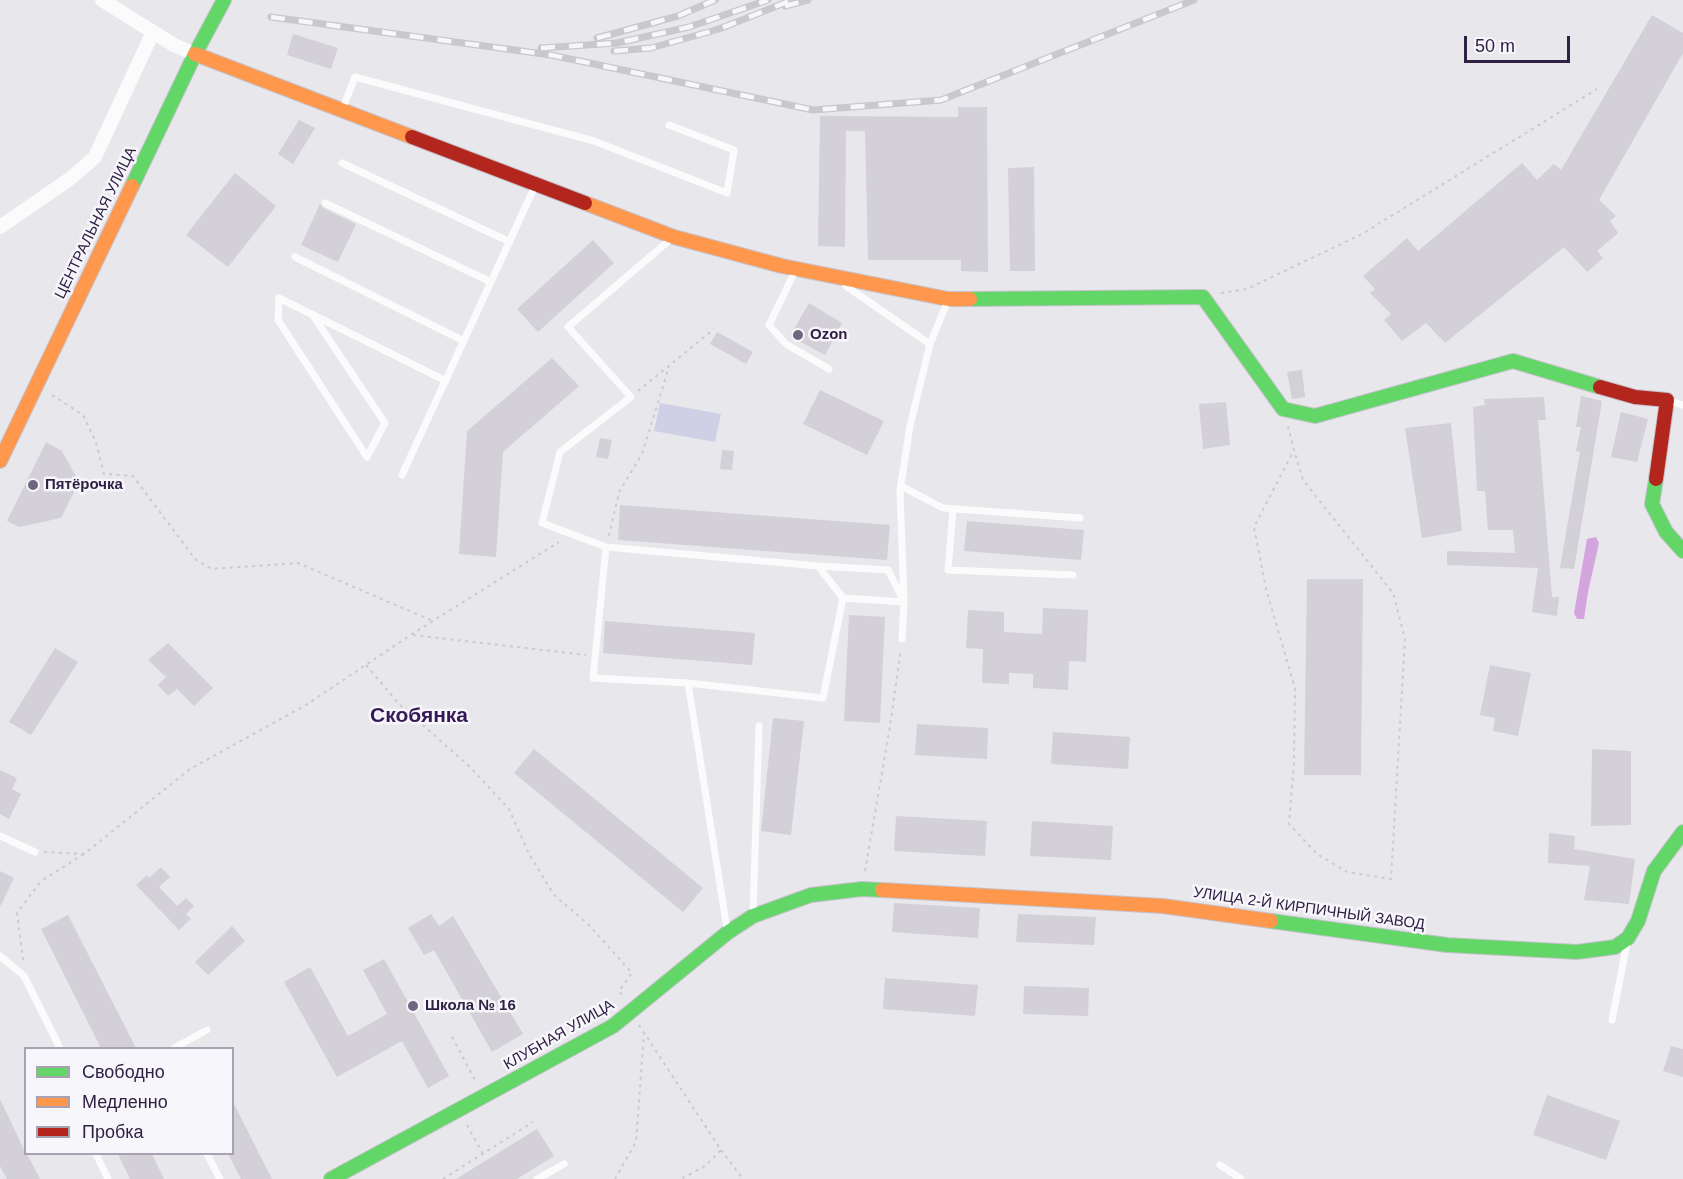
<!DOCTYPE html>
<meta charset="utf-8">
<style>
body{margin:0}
#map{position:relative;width:1683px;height:1179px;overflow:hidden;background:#e8e7ec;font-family:Helvetica,sans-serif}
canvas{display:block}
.legend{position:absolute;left:24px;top:1047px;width:210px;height:108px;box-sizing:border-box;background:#f7f6fb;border:2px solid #a7a1b2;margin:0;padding:8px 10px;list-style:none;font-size:18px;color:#302144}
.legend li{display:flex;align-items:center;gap:12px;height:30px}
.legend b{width:30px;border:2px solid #a7a1b2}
.scale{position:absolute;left:1464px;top:36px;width:106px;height:27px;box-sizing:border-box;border:3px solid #302144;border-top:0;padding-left:8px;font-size:18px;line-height:21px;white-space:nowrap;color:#302144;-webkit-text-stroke:4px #f7f6fb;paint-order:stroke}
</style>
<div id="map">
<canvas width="1683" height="1179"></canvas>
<ul class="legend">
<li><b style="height:8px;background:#63d668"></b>Свободно</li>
<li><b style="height:8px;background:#ff974d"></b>Медленно</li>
<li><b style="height:8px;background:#b3261e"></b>Пробка</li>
</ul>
<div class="scale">50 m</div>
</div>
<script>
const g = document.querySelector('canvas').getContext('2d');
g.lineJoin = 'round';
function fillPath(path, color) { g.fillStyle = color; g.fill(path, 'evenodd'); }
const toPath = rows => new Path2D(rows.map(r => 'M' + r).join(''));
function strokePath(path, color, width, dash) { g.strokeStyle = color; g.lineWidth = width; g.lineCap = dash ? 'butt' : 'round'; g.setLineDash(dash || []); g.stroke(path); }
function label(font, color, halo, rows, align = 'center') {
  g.font = font + ' Helvetica,sans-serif'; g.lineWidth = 5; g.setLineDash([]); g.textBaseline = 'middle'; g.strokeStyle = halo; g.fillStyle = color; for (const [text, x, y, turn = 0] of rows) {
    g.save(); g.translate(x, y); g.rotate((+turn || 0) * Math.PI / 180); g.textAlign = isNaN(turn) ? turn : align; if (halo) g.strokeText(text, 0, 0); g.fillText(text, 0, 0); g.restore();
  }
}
const green = toPath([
 [660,403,721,414,715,442,654,431]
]);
const water = toPath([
 [1596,537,1599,543,1588,592,1584,619,1577,619,1574,613,1587,539]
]);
const building = toPath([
 [1652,15,1683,33,1683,53,1599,200,1616,216,1610,221,1618,233,1597,251,1603,258,1587,272,1564,247,1445,343,1426,323,1402,341,1384,320,1391,314,1370,293,1375,289,1363,276,1407,238,1418,251,1522,163,1537,180,1554,164,1561,170],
 [293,34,338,48,331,69,287,55],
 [958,107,987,107,988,272,961,271,961,260,868,260,865,131,846,131,845,247,818,246,820,116,958,117],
 [299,120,315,128,293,164,278,154],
 [1034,167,1035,271,1010,271,1008,168],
 [235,173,276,206,228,267,186,235],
 [320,204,323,208,356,224,338,262,301,245],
 [593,240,614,263,538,332,517,309],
 [809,303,842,323,825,355,790,336],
 [717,332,753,352,746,364,710,344],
 [552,358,579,386,503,452,496,557,459,554,467,431],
 [1302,370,1305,397,1292,399,1287,372],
 [820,390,884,421,867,455,803,424],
 [1581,396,1602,401,1574,569,1560,568,1580,452,1576,451,1581,427,1576,427],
 [1544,397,1546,420,1538,420,1552,597,1559,597,1557,616,1532,612,1538,568,1447,565,1447,551,1515,553,1513,530,1488,530,1485,491,1477,491,1473,407,1485,405,1484,399],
 [1226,402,1230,445,1203,449,1199,404],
 [1621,412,1648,419,1637,462,1611,457],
 [1451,423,1462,531,1422,538,1405,428],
 [600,438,612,440,608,459,596,457],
 [46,442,62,451,79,482,61,518,19,527,7,521],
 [722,450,734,451,732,470,720,469],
 [620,505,890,525,887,560,618,540],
 [967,521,1084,530,1081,560,964,551],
 [1307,579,1363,579,1361,775,1304,775],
 [1043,608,1088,610,1086,662,1069,661,1068,690,1033,688,1033,674,1009,673,1009,684,982,683,983,649,966,648,968,610,1004,612,1004,632,1042,634],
 [849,615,885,617,880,723,844,721],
 [605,621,755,633,752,665,603,653],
 [168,643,213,688,194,706,177,689,168,696,158,685,166,677,148,660],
 [55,648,78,662,31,735,9,722],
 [1490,665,1531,673,1518,736,1493,731,1495,718,1480,715],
 [773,718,804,721,791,835,761,831],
 [917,724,988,728,987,759,915,755],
 [1053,732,1130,737,1128,769,1051,764],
 [534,749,703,888,683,912,514,773],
 [1592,749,1631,751,1631,825,1591,826],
 [0,770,17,778,12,789,21,794,9,819,0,814],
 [896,816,987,821,985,856,894,851],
 [1032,821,1113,826,1111,860,1030,856],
 [1549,833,1575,836,1574,849,1635,859,1629,904,1584,900,1590,866,1548,863],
 [161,867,170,877,159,887,177,906,186,898,194,906,186,914,191,919,179,930,136,885,147,875,149,878],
 [0,871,14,878,0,907],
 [894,903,980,908,978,938,892,932],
 [431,914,439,926,453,916,523,1034,492,1052,434,950,424,955,408,928],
 [1018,914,1096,917,1094,945,1016,942],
 [68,915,136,1048,101,1048,41,929],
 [232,926,245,941,208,975,195,962],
 [384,959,449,1076,428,1088,402,1041,337,1077,284,982,310,967,348,1036,387,1014,363,970],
 [885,978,978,985,975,1016,883,1009],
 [1024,986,1089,988,1088,1016,1023,1014],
 [1671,1046,1683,1049,1683,1077,1663,1071],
 [1547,1095,1620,1121,1606,1160,1533,1135],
 [0,1099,26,1154,27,1154,40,1179,7,1179,0,1166],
 [232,1100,272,1179,241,1179,228,1154,232,1154],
 [537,1129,554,1156,517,1179,456,1179],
 [118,1154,152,1154,164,1179,130,1179]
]);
const path = toPath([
 [1221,293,1247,289,1362,234,1597,89],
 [638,391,714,329],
 [52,395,83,415,96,442,104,474,133,476,195,559,212,569,298,563,433,621],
 [1288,426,1294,450,1303,480,1393,593,1405,639,1391,879,1347,872,1317,854,1289,824,1294,763,1295,688,1266,589,1254,527,1294,450],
 [609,536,619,492,642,454,669,367],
 [413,635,586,655],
 [366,665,399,704,469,766,509,809,529,854,554,895,588,924,632,973,619,991,624,997],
 [44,852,84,854,190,769,306,705,412,634,559,542],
 [865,871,890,726,901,649],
 [23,960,17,913,41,881,84,854],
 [639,1025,721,1150,705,1166,681,1179],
 [452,1037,475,1080],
 [467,1125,483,1154],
 [721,1150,743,1179],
 [443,1179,533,1122],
 [615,1179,636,1142,644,1034]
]);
const lane = toPath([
 [343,108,355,77,594,141,727,193,734,150,669,125],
 [342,163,510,242],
 [325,203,491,282],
 [672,238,568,327,631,397,560,452,542,523,606,547,818,566],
 [295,257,464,341],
 [795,271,769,325,786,344,829,369],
 [846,286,930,344],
 [312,314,385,423,367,457,278,320,279,298,446,381],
 [1670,401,1683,405],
 [402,475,535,186],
 [901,486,943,508,1080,518],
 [953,509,948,570,1073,575],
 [606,547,593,678,688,683,823,698,843,598,818,566,888,570,904,602],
 [843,598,904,602],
 [902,639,904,602,900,490,910,426,930,344,948,300],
 [688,683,727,929],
 [0,836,35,852],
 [753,914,759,726],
 [0,956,24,976,60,1048],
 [1612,1020,1627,943],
 [174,1048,207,1030],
 [96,1154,108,1179],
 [207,1154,220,1179],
 [1220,1165,1241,1179],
 [537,1179,564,1164]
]);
const street = toPath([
 [102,0,174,45,195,54],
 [0,227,71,178,95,157,153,32]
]);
const fast = toPath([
 [132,186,195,54,224,0],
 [970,299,1203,297,1283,409,1315,416,1513,361,1600,387],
 [1656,479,1652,504,1666,532,1683,551],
 [1271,921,1447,945,1577,952,1615,947,1628,938,1638,921,1654,871,1683,832],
 [331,1179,613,1026,727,933,753,916,811,895,862,889,882,890]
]);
const slow = toPath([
 [195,54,412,137],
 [585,203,674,237,782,266,948,299,970,299],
 [0,461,132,186],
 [882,890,1163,906,1271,921]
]);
const jam = toPath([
 [412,137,585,203],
 [1600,387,1635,397,1667,400,1656,479]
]);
const rail = toPath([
 [785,6,808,0],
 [271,17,551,55,813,110,941,100,1194,0],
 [597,38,678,16,715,0],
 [541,48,617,43,689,27,768,0],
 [614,51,651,48,719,29,792,0]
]);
const markers = [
 [798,335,6,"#70667f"],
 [33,485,6,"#70667f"],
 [413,1006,6,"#70667f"]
];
const streetNames = [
 ["ЦЕНТРАЛЬНАЯ УЛИЦА",96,223,-64],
 ["УЛИЦА 2-Й КИРПИЧНЫЙ ЗАВОД",1309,909,8],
 ["КЛУБНАЯ УЛИЦА",559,1035,-30]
];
const poiNames = [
 ["Ozon",810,335],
 ["Пятёрочка",45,485],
 ["Школа № 16",425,1006]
];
const districtNames = [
 ["Скобянка",419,716]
];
fillPath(green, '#cfd0e6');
fillPath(water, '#d4a4df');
fillPath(building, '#d3d0d7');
strokePath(fast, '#c6c2cc', 16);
strokePath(slow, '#c6c2cc', 16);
strokePath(jam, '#c6c2cc', 16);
strokePath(path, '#cdc8d2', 2, [3, 4.5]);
strokePath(lane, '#fcfbfc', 7);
strokePath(street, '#fcfbfc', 14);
strokePath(fast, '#63d668', 14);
strokePath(slow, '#ff974d', 14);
strokePath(jam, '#b3261e', 14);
strokePath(rail, '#c9c8cd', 7);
strokePath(rail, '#f7f6fb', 4.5, [14]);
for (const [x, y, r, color] of markers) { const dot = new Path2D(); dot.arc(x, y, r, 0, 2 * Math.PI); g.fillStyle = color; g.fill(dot); strokePath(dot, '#f7f6fb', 2); }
label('15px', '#302144', '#f7f6fb', streetNames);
label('bold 15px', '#302144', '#f7f6fb', poiNames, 'left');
label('bold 21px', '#361a58', '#f7f6fb', districtNames);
</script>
